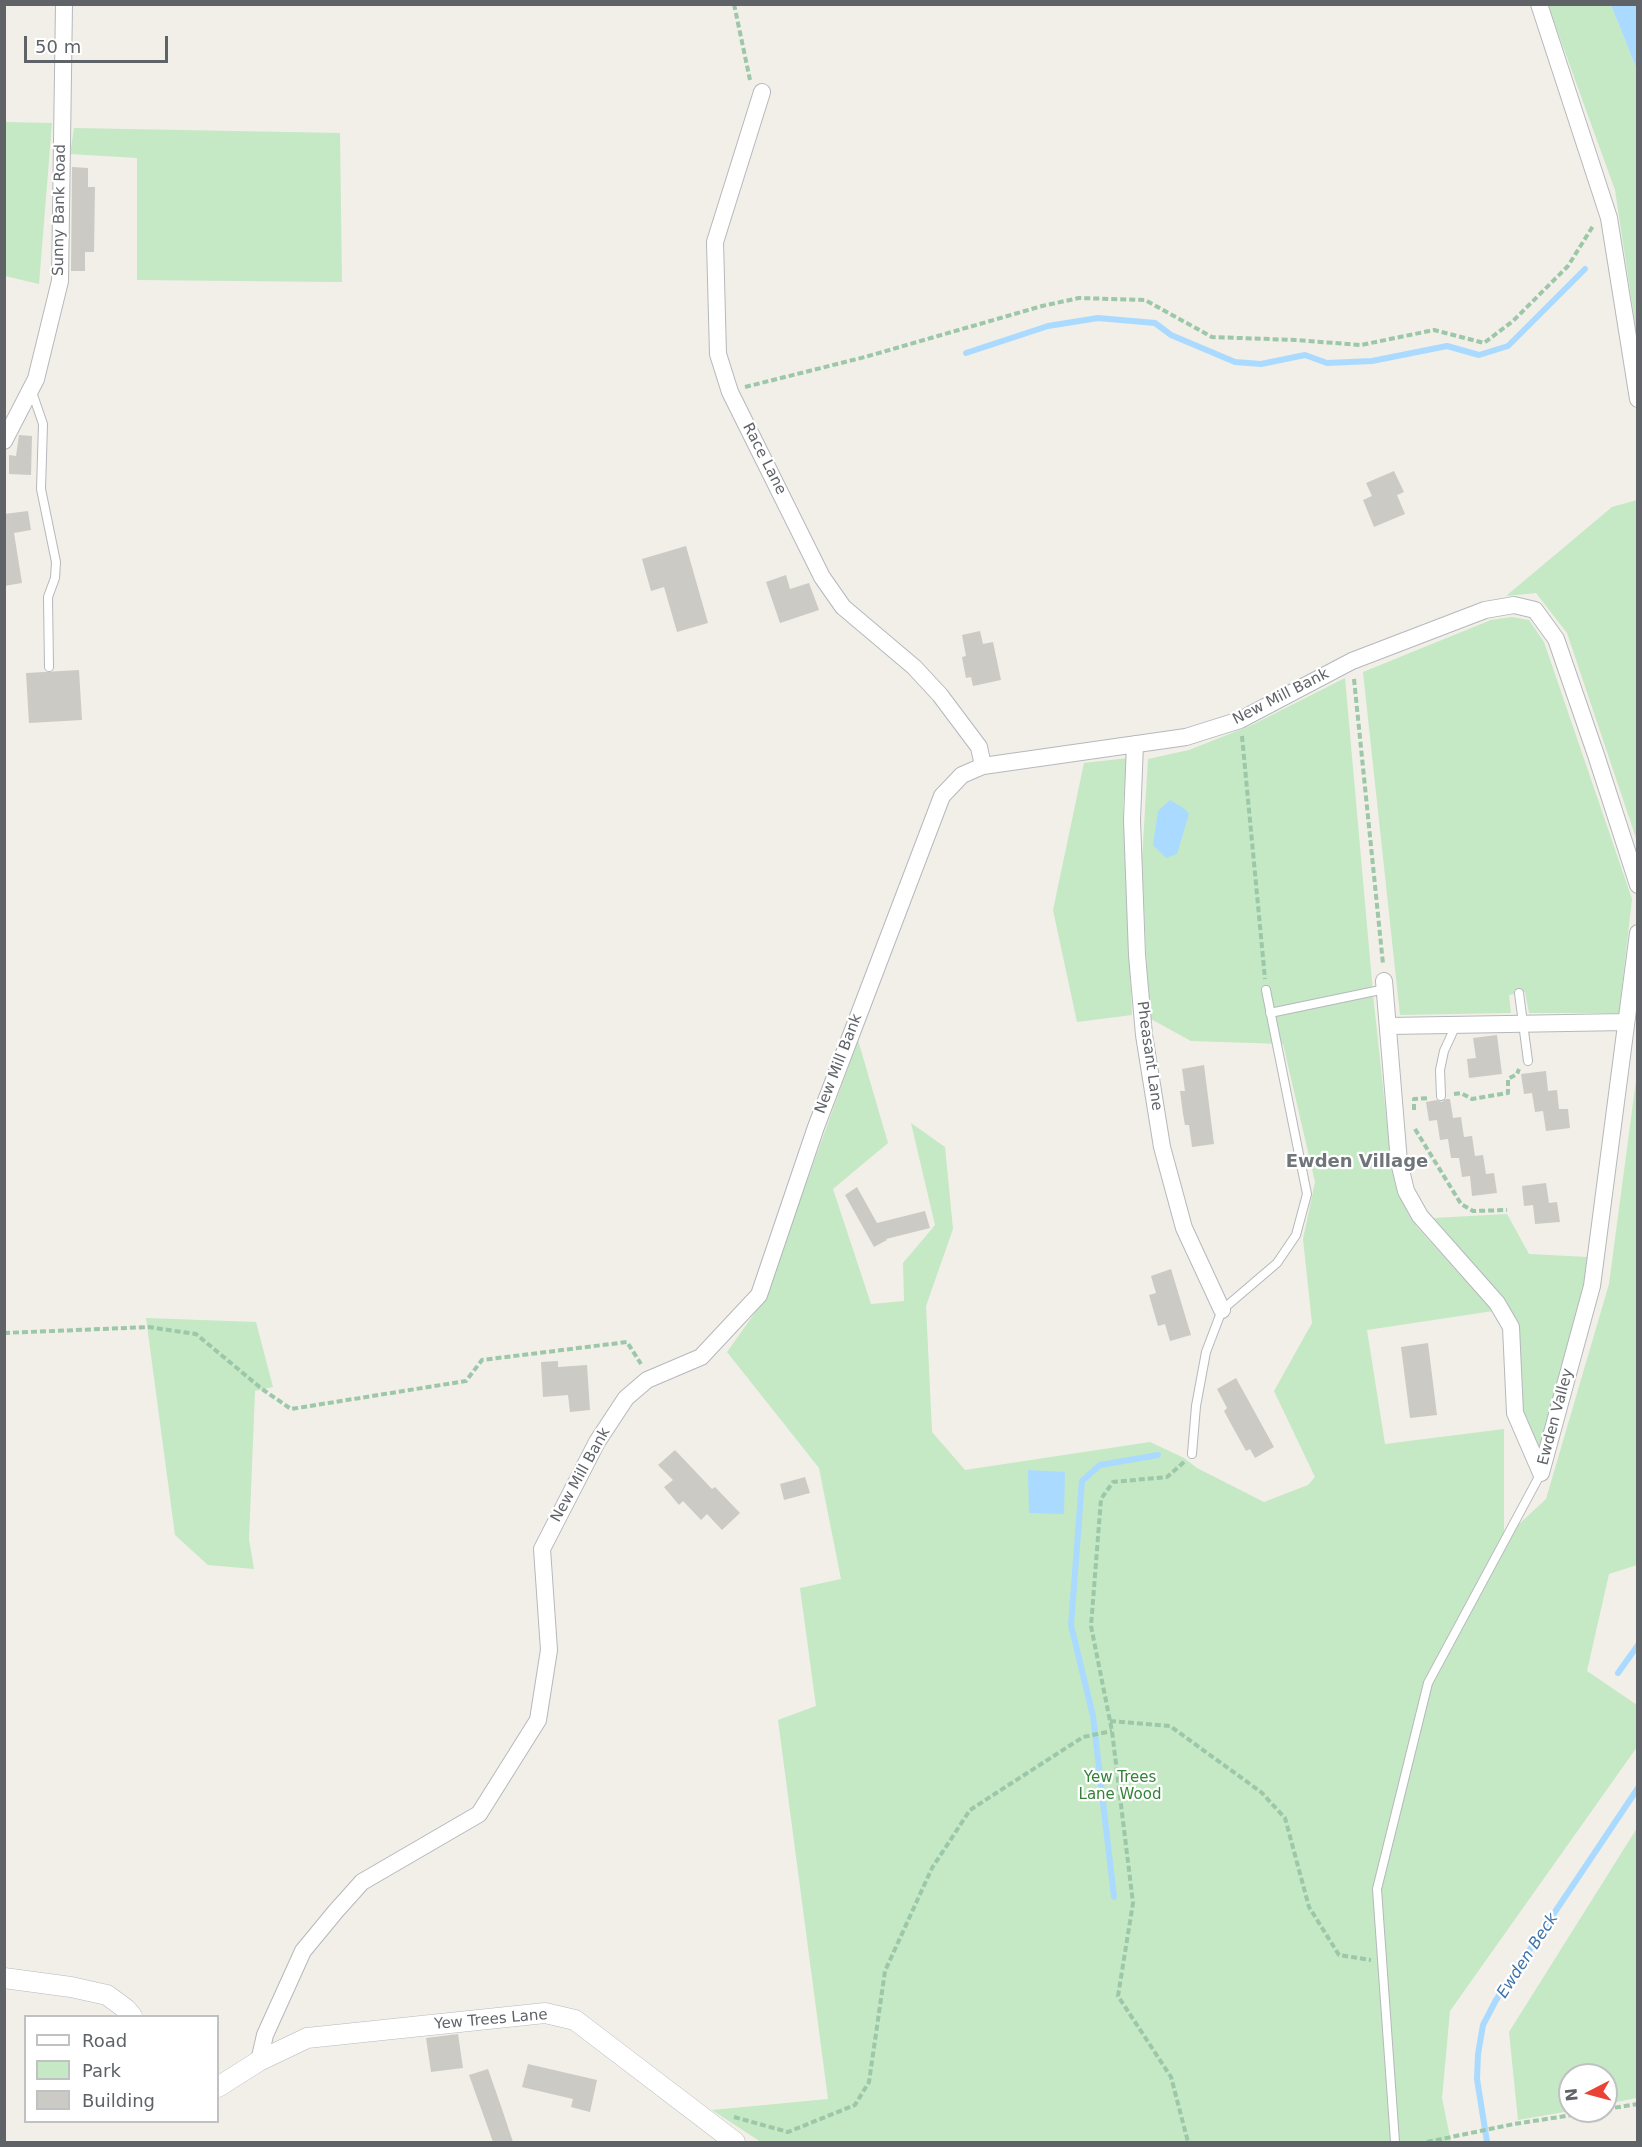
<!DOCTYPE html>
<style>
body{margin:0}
#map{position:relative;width:1642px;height:2147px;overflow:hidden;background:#f1efe8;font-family:"DejaVu Sans",sans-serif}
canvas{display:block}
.frame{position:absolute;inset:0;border:6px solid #5f6368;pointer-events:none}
.legend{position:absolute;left:24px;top:2015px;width:195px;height:108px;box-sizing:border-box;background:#fff;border:2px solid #bfc1c3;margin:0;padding:8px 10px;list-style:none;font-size:18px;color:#5f6368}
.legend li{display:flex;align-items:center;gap:12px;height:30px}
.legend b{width:30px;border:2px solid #bfc1c3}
.north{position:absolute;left:1558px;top:2063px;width:60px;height:60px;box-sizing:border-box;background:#fff;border:2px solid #bfc1c3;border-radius:50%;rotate:264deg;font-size:16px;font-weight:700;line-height:24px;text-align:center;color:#5f6368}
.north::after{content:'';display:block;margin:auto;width:21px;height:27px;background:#ea4335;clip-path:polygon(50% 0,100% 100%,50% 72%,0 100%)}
.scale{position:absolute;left:24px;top:36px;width:144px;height:27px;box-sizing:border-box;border:3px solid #5f6368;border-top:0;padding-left:8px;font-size:18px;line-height:21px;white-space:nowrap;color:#5f6368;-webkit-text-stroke:4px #fff;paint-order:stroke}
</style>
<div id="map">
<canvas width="1642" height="2147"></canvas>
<div class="frame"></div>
<ul class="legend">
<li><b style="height:8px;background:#fff"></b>Road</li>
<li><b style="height:16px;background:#c5e8c5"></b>Park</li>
<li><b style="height:16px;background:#cccac5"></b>Building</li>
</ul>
<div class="north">N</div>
<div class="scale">50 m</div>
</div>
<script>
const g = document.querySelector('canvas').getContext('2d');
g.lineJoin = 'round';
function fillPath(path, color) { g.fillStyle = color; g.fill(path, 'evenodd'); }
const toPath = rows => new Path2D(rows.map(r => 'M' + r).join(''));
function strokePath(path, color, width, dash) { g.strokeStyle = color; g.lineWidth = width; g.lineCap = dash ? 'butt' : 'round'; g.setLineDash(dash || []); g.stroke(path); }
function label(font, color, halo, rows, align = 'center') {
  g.font = font + ' "DejaVu Sans",sans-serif'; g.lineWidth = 4.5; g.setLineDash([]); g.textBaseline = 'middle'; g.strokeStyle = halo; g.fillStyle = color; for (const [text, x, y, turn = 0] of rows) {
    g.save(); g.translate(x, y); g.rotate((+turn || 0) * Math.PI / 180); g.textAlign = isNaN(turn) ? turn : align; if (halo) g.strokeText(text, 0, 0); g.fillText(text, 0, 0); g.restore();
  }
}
const green = toPath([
 [1548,5,1611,5,1637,70,1637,336,1615,190],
 [5,122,52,123,39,284,5,276],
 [74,128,340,133,342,282,137,280,137,158,70,154],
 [1637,500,1638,502,1637,841,1567,633,1536,593,1506,596,1612,507],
 [1512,617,1529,620,1544,642,1632,899,1619,1013,1529,1013,1525,992,1509,995,1511,1013,1400,1015,1363,672,1491,620],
 [1345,678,1374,1004,1391,1161,1401,1198,1408,1213,1417,1227,1493,1311,1367,1330,1385,1444,1504,1429,1504,1538,1546,1499,1609,1284,1637,1073,1637,1565,1609,1574,1587,1671,1637,1705,1637,1747,1450,2011,1442,2098,1451,2142,761,2142,712,2110,828,2099,778,1720,816,1706,800,1588,841,1579,819,1468,727,1352,764,1300,858,1040,888,1143,833,1189,871,1304,904,1301,903,1263,935,1225,911,1123,945,1147,953,1229,926,1306,932,1432,965,1470,1150,1442,1184,1458,1197,1468,1264,1502,1308,1485,1315,1477,1274,1391,1312,1323,1303,1239,1315,1182,1283,1044,1191,1041,1149,1018,1142,860,1148,759,1189,750,1252,725],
 [1128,758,1123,804,1132,1015,1077,1022,1053,910,1084,763],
 [1507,1214,1529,1254,1588,1257,1584,1287,1540,1454,1520,1410,1500,1295,1434,1218],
 [146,1318,256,1322,273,1387,255,1391,249,1539,254,1569,208,1565,175,1535],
 [1637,1828,1637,2098,1606,2104,1606,2075,1570,2075,1570,2111,1518,2120,1509,2032]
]);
const water = toPath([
 [1611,5,1637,5,1637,70],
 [1170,800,1185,809,1189,814,1177,854,1166,858,1153,845,1158,811],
 [1028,1470,1065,1472,1064,1514,1029,1513]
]);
const stream = toPath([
 [966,353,1048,326,1098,318,1155,323,1171,335,1235,362,1261,364,1305,355,1327,363,1372,361,1447,346,1479,355,1508,346,1585,269],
 [1618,1673,1638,1645],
 [1114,1897,1093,1716,1071,1625,1082,1481,1100,1465,1158,1455],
 [1487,2142,1477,2079,1478,2054,1483,2025,1496,2000,1638,1788]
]);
const building = toPath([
 [72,167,88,168,88,187,95,187,94,252,85,252,85,271,71,271],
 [19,435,32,436,31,475,9,474,9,455,16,456],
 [1394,471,1404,492,1397,495,1405,514,1374,527,1363,500,1372,496,1366,483],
 [28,511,31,530,14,533,22,583,4,586,4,514],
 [686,546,708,623,677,632,664,587,651,591,642,559],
 [786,575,790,589,809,583,819,610,780,623,766,582],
 [980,631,983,644,993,642,1001,680,973,686,971,677,966,678,962,657,966,656,962,635],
 [79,670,82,720,29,723,26,673],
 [1497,1035,1502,1074,1469,1078,1467,1059,1476,1058,1473,1038],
 [1204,1065,1214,1144,1192,1147,1189,1125,1185,1125,1183,1114,1180,1091,1185,1091,1182,1069],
 [1546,1071,1548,1091,1557,1090,1559,1109,1568,1109,1570,1128,1546,1131,1543,1111,1535,1112,1532,1093,1524,1094,1521,1074],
 [1446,1099,1450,1099,1453,1118,1461,1117,1464,1137,1472,1136,1475,1156,1483,1155,1486,1174,1494,1173,1497,1193,1472,1196,1470,1176,1462,1177,1459,1158,1451,1158,1448,1139,1440,1140,1437,1120,1429,1121,1426,1102,1437,1100,1442,1102],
 [1546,1183,1549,1203,1557,1202,1560,1222,1535,1224,1533,1205,1524,1206,1522,1186],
 [857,1187,877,1223,925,1211,930,1228,886,1239,887,1240,874,1247,845,1195],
 [1171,1269,1191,1335,1170,1341,1165,1324,1158,1326,1149,1295,1156,1293,1151,1276],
 [1428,1343,1437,1415,1410,1418,1401,1347],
 [558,1361,558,1367,587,1365,590,1410,570,1412,568,1395,543,1397,541,1362],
 [1236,1378,1274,1447,1255,1458,1250,1449,1246,1451,1231,1424,1224,1411,1227,1408,1217,1389],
 [675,1450,712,1489,715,1487,740,1513,722,1530,707,1514,701,1520,683,1501,679,1505,664,1487,673,1480,658,1465],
 [805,1477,810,1493,784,1500,780,1484],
 [458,2034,463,2068,431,2072,426,2038],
 [528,2064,597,2080,590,2112,571,2107,573,2099,522,2087],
 [488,2069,502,2109,513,2142,493,2142,469,2075]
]);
const path = toPath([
 [734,4,750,80],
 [745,387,865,357,1042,306,1079,298,1145,300,1212,337,1295,340,1361,345,1434,330,1484,343,1513,321,1568,266,1593,226],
 [1354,679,1383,964],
 [1242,736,1265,979],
 [1454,1094,1461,1093,1472,1099,1508,1093,1508,1079,1517,1074,1519,1069],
 [1414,1110,1414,1099,1429,1098],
 [1415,1129,1461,1204,1473,1211,1507,1210],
 [4,1333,148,1327,196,1334,262,1389,291,1409,466,1381,482,1360,627,1342,641,1364],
 [1184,1462,1167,1477,1113,1482,1101,1499,1091,1626,1112,1731,1133,1903,1118,1996,1171,2077,1188,2142],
 [1110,1721,1170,1726,1261,1792,1285,1818,1309,1907,1339,1955,1371,1960],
 [1606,2109,1638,2104],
 [734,2117,788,2132,855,2105,869,2082,885,1971,932,1868,970,1810,1083,1737,1112,1731],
 [1427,2142,1514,2124,1598,2111]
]);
const service = toPath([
 [31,389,43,424,41,489,56,562,55,578,48,597,49,667],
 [1519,993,1528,1061],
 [1270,1013,1385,989],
 [1441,1096,1440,1070,1444,1051,1456,1025],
 [1192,1454,1196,1406,1206,1352,1222,1310,1277,1263,1296,1235,1307,1194,1266,990],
 [1395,2142,1377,1889,1428,1683,1541,1473]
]);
const minor = toPath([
 [1539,4,1609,218,1638,399],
 [762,92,715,242,718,354,730,392,822,577,843,607,914,667,940,695,979,747,983,766],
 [4,441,36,379,60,281,64,4],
 [1135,744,1132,820,1137,955,1144,1035,1162,1147,1184,1228,1222,1310],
 [1384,981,1399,1162,1406,1191,1420,1216,1497,1303,1511,1327,1515,1413,1541,1473,1592,1286,1638,933],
 [1389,1026,1626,1022],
 [259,2061,265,2035,303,1951,336,1911,362,1882,479,1814,538,1720,549,1650,542,1549,597,1442,626,1398,647,1380,701,1357,759,1295,816,1127,942,796,962,775,983,766,1186,737,1240,720,1352,661,1485,610,1514,605,1535,610,1556,639,1596,755,1638,885]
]);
const tertiary = toPath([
 [4,1978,71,1987,107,1995,126,2009,132,2016],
 [218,2087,259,2061,307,2038,545,2013,575,2020,735,2142]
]);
const streetNames = [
 ["Sunny Bank Road",60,210,-89],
 ["Race Lane",764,459,63],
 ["New Mill Bank",1281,697,-27],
 ["Pheasant Lane",1149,1056,82],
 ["New Mill Bank",839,1064,-69],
 ["Ewden Valley",1556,1417,-75],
 ["New Mill Bank",581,1475,-61],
 ["Yew Trees Lane",491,2020,-5]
];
const parkNames = [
 ["Yew Trees",1120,1778],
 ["Lane Wood",1120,1795]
];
const waterNames = [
 ["Ewden Beck",1528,1956,-57]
];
const quarterNames = [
 ["Ewden Village",1357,1162]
];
fillPath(green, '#c5e8c5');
fillPath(water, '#aadaff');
strokePath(stream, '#aadaff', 6);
fillPath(building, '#cccac5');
strokePath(service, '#b5b8bc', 10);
strokePath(minor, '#b5b8bc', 18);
strokePath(tertiary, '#b5b8bc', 21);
strokePath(path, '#9cc7a9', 4, [6, 3]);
strokePath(service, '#fff', 8);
strokePath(minor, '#fff', 16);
strokePath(tertiary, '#fff', 20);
label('15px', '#5f6368', '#fff', streetNames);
label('15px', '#348238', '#fff', parkNames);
label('italic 16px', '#4174aa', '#fff', waterNames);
label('bold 18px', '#70757a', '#fff', quarterNames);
</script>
